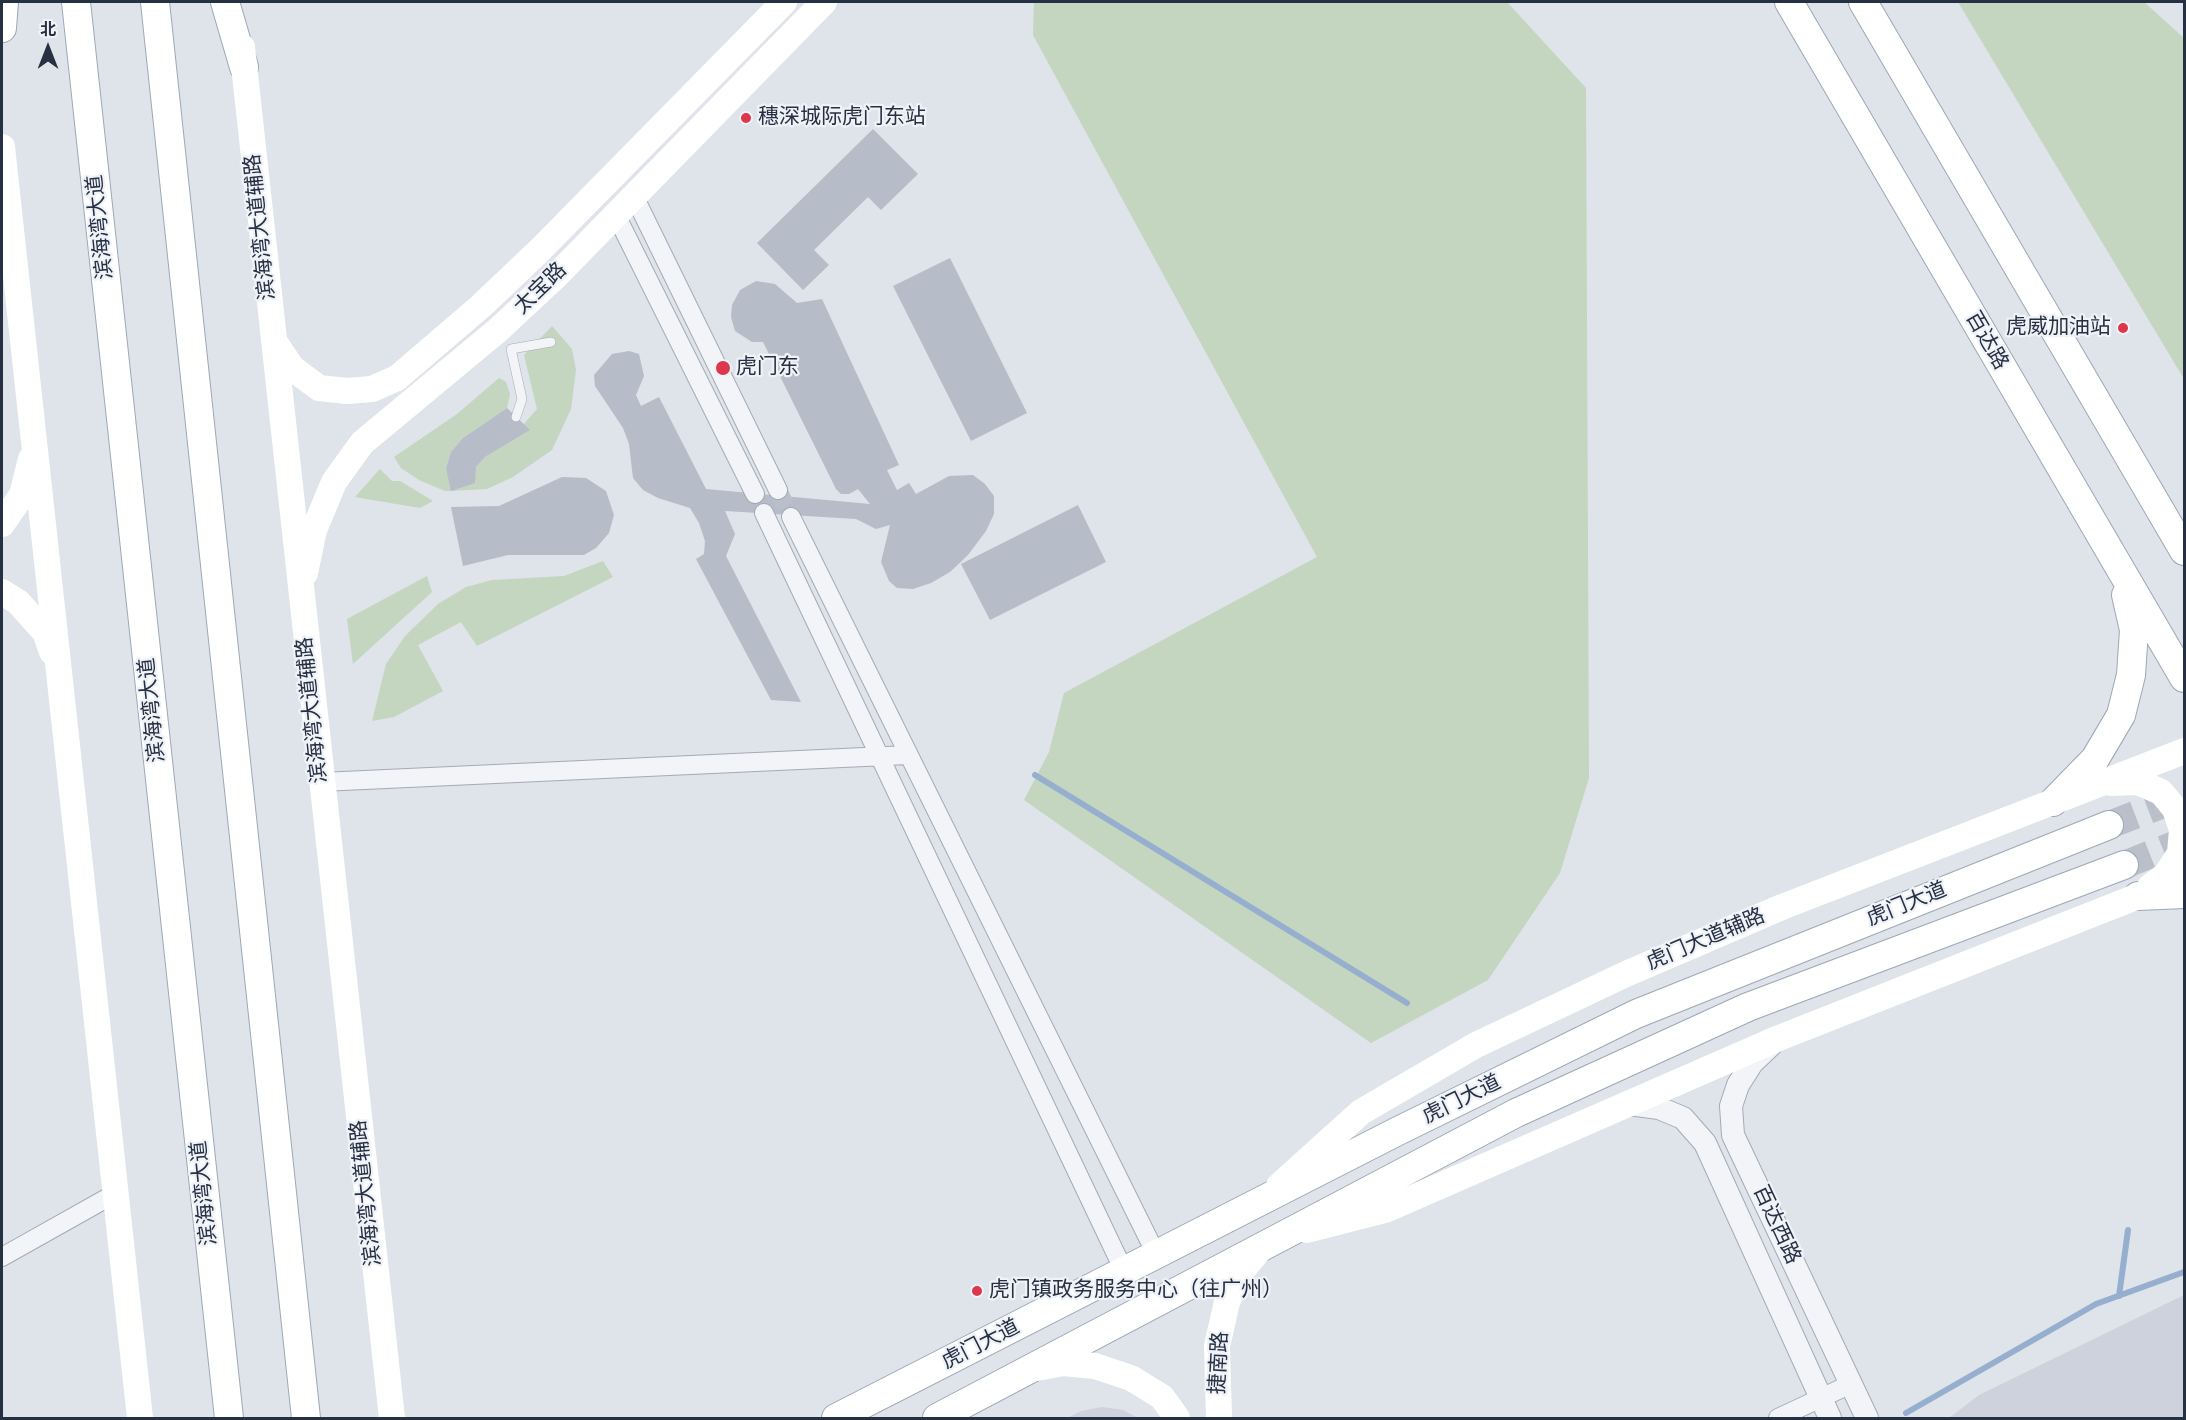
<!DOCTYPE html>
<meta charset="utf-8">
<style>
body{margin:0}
#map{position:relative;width:2186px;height:1420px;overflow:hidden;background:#dfe3ea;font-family:"Roboto Condensed","Noto Sans SC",sans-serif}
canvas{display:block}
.frame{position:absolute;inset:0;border:3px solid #263043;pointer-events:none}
.north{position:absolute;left:18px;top:18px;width:60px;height:60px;-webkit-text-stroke:4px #eff2f7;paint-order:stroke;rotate:0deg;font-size:16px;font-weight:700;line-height:24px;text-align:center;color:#263043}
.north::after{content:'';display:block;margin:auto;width:21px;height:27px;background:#263043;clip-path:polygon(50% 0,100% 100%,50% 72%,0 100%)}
</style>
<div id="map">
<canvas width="2186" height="1420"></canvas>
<div class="frame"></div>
<div class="north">北</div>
</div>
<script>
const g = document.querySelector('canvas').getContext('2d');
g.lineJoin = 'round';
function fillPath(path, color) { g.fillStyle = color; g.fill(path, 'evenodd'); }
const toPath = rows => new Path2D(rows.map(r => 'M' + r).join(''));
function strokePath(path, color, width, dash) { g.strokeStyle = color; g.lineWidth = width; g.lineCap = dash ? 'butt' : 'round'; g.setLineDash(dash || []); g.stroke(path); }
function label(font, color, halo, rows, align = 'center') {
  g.font = font + ' "Roboto Condensed","Noto Sans SC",sans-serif'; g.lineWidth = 4.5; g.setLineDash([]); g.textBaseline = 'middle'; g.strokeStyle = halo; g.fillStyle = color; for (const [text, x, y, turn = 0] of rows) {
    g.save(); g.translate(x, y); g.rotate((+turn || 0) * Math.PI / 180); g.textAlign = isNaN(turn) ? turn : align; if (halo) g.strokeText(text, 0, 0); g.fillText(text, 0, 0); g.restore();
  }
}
const built = toPath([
 [2184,1295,2184,1418,1949,1418,1979,1395],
 [1102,1407,1123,1410,1138,1418,1067,1418,1081,1411]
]);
const green = toPath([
 [1034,2,1507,2,1586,88,1589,778,1560,873,1488,980,1371,1043,1024,800,1049,752,1064,693,1317,557,1033,35],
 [1958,2,2144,2,2184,38,2184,379],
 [552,326,572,349,576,370,571,409,552,450,513,477,487,489,451,491,445,491,419,480,401,468,394,457,457,414,499,378,506,382,510,394,507,408,463,438,451,452,446,468,452,490,474,483,476,467,485,457,530,430,523,425,537,409,524,355],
 [380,469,392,481,400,481,433,501,420,508,355,497],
 [603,561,613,577,477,646,461,622,418,645,443,691,394,717,372,721,386,664,405,636,438,604,466,587,492,580,564,576],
 [427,576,432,592,353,664,347,619]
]);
const stream = toPath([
 [1035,775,1407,1003],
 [2119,1296,2128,1230],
 [1906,1413,2096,1304,2184,1272]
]);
const building = toPath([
 [873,129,918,174,881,210,868,197,814,250,829,265,803,290,757,243],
 [950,258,1027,413,971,441,893,286],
 [756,281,775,284,797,303,822,299,899,465,887,470,897,490,909,483,916,494,949,476,973,475,985,484,994,496,994,514,986,531,968,555,950,572,931,583,913,589,897,588,889,581,881,562,890,525,876,529,856,519,725,511,735,534,726,556,801,702,771,700,696,559,704,554,705,541,699,523,690,508,658,498,643,490,633,478,629,444,623,428,595,386,594,375,612,354,629,351,639,354,644,376,636,395,641,406,659,397,706,489,870,504,858,489,849,494,841,494,836,489,763,342,752,342,735,331,731,317,732,305,740,290],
 [507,408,530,430,485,457,476,467,475,483,451,491,446,468,451,452,463,438],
 [562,477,586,478,606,491,614,515,609,533,596,548,584,555,508,555,463,566,451,507,499,506],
 [1078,505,1106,562,990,620,961,564]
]);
const minorTunnel = toPath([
 [778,490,791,517]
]);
const primaryTunnel = toPath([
 [2109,825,2184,796],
 [2124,865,2184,841]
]);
const service = toPath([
 [516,417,522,399,511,349,551,342]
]);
const minor = toPath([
 [634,196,778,490],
 [616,215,755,494],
 [764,513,1124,1271],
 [791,517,1156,1254],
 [321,782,908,755],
 [2,1257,116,1193],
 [1778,1418,1851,1384]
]);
const tertiary = toPath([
 [1772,1044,1752,1063,1738,1085,1731,1106,1733,1135,1867,1418],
 [1629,1104,1659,1108,1683,1118,1705,1143,1830,1418]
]);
const secondary = toPath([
 [242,47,392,1418],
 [2,147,140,1418],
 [274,341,292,368,319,388,347,391,372,389,397,378,481,306,539,251,784,2],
 [2,524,22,495,31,459],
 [305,573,314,530,334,482,362,443,498,330,557,275,824,2],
 [2,592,18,602,45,632,52,652],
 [2111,783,2138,782,2161,792,2175,809,2182,830,2180,853,2166,875,2150,887],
 [1279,1186,1361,1112,1476,1045,1626,974,1782,907,2184,751],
 [1307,1230,1385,1210,1779,1038,2184,878],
 [1037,1368,1063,1363,1095,1366,1131,1378,1162,1397,1177,1418],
 [1219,1418,1217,1346,1227,1302,1240,1273,1261,1248]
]);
const primary = toPath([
 [76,2,229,1418],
 [155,2,306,1418],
 [225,2,244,67],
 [1789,2,2184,678],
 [1863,2,2184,551],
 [2,28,4,2],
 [2053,802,2095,759,2121,715,2131,675,2134,630,2126,595],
 [2138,896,2184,894],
 [836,1418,1398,1131,1636,1014,2109,825],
 [937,1418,1516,1113,1748,1007,2124,865]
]);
const markers = [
 [746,118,6,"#dc374a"],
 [2123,328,6,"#dc374a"],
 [723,368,8,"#dc374a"],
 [977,1291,6,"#dc374a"]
];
const poiNames = [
 ["穗深城际虎门东站",758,118],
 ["虎威加油站",2111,328,"right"],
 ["虎门东",736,368],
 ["虎门镇政务服务中心（往广州）",989,1291]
];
const streetNames = [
 ["滨海湾大道",101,227,-96],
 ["滨海湾大道辅路",261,227,-96],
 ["太宝路",541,289,-44],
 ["百达路",1986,341,60],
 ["滨海湾大道",153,710,-96],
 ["滨海湾大道辅路",313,710,-96],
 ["虎门大道",1907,905,-22],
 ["虎门大道辅路",1706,940,-23],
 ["虎门大道",1462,1100,-26],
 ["滨海湾大道",205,1193,-96],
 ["滨海湾大道辅路",367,1193,-96],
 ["百达西路",1776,1225,65],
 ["虎门大道",981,1345,-27],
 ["捷南路",1220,1363,-87]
];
fillPath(built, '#cdd2dc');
fillPath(green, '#c4d5c0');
strokePath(stream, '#96afce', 6);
fillPath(building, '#b6bcc8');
strokePath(minorTunnel, '#babfc9', 18, [18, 9]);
strokePath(primaryTunnel, '#babfc9', 28, [28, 14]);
strokePath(service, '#a4aab5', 10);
strokePath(minor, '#a4aab5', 20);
strokePath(tertiary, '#a4aab5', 24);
strokePath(primary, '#9da7b7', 30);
strokePath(service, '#f3f4f8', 9);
strokePath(minor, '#f3f4f8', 18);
strokePath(tertiary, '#f3f4f8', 22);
strokePath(secondary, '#fff', 26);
strokePath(primary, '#fff', 28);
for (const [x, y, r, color] of markers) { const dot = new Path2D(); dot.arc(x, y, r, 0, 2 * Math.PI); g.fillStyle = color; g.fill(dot); strokePath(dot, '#eff2f7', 2); }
label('21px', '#263043', '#eff2f7', poiNames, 'left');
label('21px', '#263043', '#eff2f7', streetNames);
</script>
